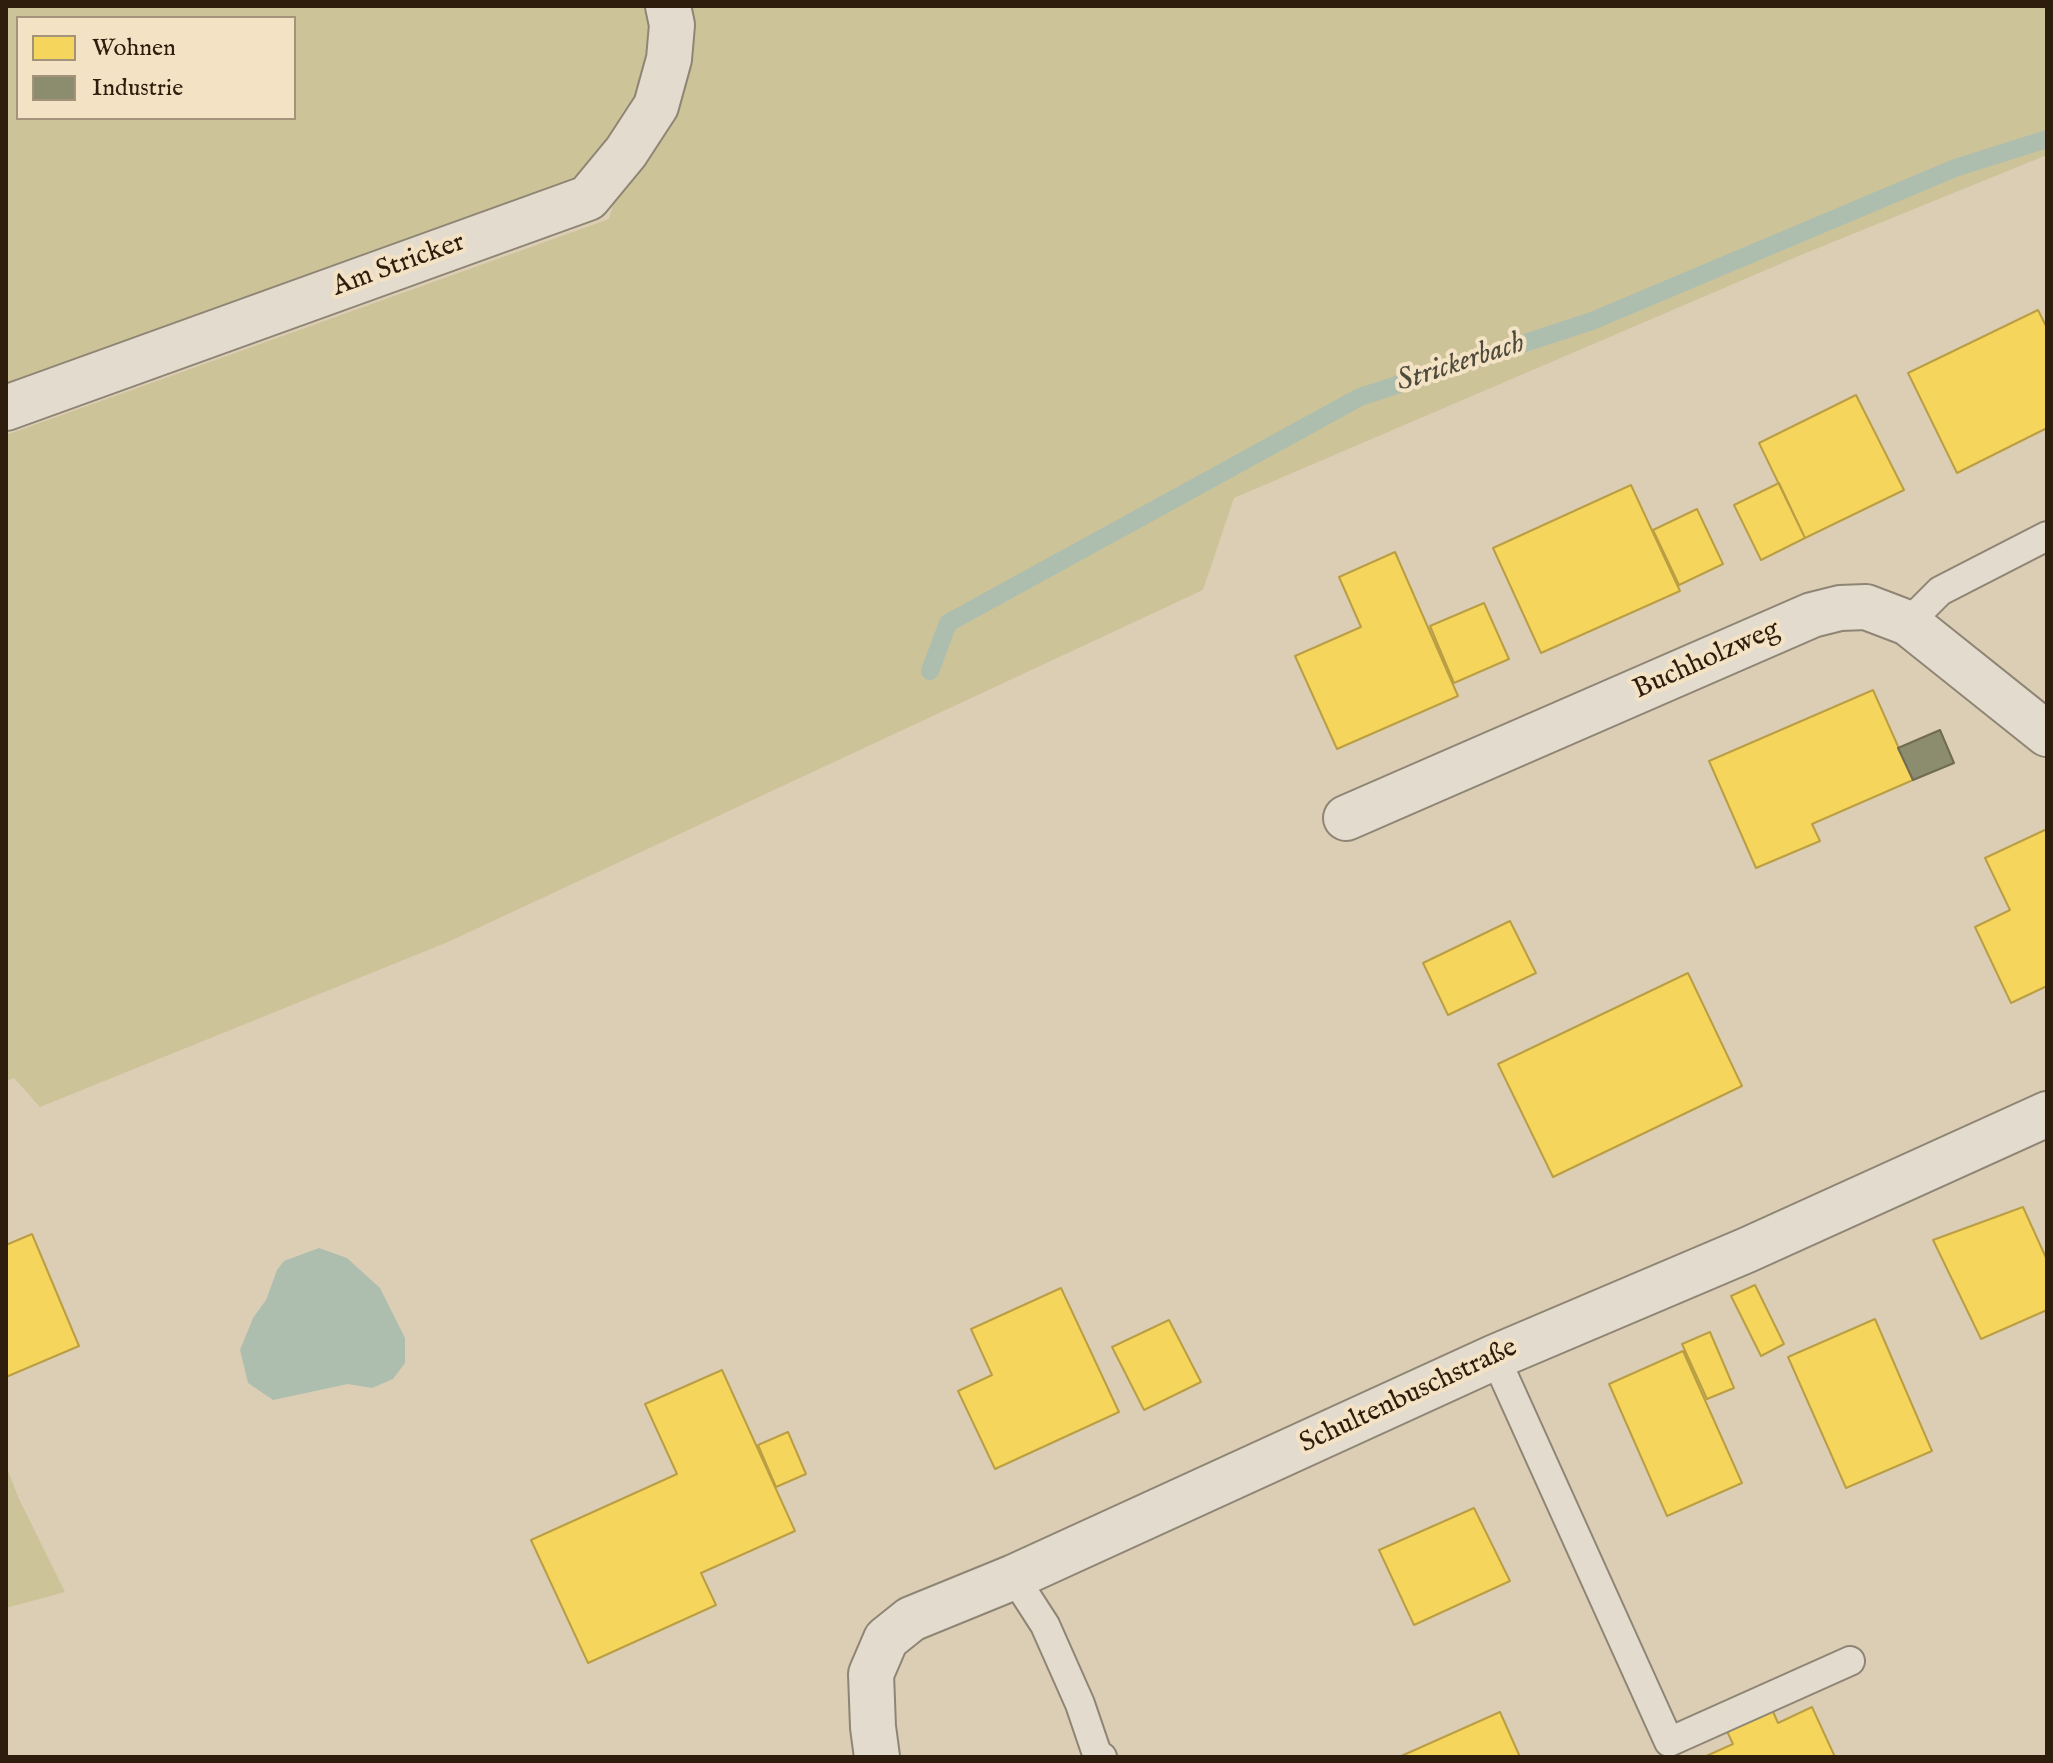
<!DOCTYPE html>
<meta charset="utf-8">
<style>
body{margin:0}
#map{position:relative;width:2053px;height:1763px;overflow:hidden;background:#dcceb5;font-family:"IM FELL English",serif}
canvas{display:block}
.frame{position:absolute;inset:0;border:8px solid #2e1d0d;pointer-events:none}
.legend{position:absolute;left:16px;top:16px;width:280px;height:104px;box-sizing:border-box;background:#f3e2c4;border:2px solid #a4937b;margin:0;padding:10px 14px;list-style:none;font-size:24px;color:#2e1d0d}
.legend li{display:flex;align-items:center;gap:16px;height:40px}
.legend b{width:40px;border:2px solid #a4937b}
</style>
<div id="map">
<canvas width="2053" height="1763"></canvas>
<div class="frame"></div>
<ul class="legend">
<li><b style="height:22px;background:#f6d55c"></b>Wohnen</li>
<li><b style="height:22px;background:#8c8c6e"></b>Industrie</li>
</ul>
</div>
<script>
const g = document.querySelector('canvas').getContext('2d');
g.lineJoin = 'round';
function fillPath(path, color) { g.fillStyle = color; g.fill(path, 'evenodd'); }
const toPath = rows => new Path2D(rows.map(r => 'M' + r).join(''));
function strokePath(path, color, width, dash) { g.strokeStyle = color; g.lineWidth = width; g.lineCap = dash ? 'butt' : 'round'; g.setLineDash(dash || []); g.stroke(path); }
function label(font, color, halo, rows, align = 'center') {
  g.font = font + ' "IM FELL English",serif'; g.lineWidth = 8; g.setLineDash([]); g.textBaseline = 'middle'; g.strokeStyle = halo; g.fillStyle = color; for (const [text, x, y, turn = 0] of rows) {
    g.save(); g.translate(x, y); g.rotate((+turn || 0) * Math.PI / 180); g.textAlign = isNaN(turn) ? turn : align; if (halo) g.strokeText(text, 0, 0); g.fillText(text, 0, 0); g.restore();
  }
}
const green = toPath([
 [6,6,2047,6,2047,155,1801,255,1234,498,1203,590,448,942,40,1107,14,1078,6,1081,6,435,609,219,639,108,584,180,6,393],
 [18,18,294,18,294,118,18,118],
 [6,1466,19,1499,65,1592,6,1608]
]);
const water = toPath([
 [319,1248,347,1258,380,1288,405,1338,405,1363,393,1379,372,1388,348,1384,273,1400,248,1383,240,1350,253,1318,266,1300,277,1270,284,1261]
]);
const homes = toPath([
 [2038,310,2047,328,2047,428,1957,473,1908,373,2038,310],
 [1856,395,1904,490,1805,538,1759,443,1856,395],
 [1779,483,1805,538,1761,560,1734,505,1779,483],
 [1631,485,1680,591,1541,653,1493,548,1631,485],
 [1697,509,1723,564,1679,585,1653,530,1697,509],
 [1395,552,1458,696,1337,749,1295,656,1361,627,1339,577,1395,552],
 [1484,603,1509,659,1454,683,1430,626,1484,603],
 [1873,690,1913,780,1812,824,1820,841,1756,868,1709,761,1873,690],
 [2047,829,2047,986,2011,1003,1975,927,2010,910,1985,858,2047,829],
 [1510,921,1536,973,1448,1015,1423,963,1510,921],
 [1688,973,1742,1086,1553,1177,1498,1064,1688,973],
 [2023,1207,2047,1260,2047,1310,1981,1339,1933,1240,2023,1207],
 [32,1234,79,1346,6,1377,6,1245,32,1234],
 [1755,1285,1784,1344,1761,1356,1731,1296,1755,1285],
 [1061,1288,1119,1412,995,1469,958,1391,992,1375,971,1329,1061,1288],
 [1875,1319,1932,1451,1846,1488,1788,1357,1875,1319],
 [1169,1320,1201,1382,1144,1410,1112,1347,1169,1320],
 [1710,1332,1734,1388,1707,1399,1682,1344,1710,1332],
 [1683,1351,1742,1483,1667,1516,1609,1384,1683,1351],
 [722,1370,795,1531,701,1573,716,1605,588,1663,531,1540,677,1474,645,1404,722,1370],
 [788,1432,806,1474,776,1487,758,1445,788,1432],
 [1474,1508,1510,1581,1414,1625,1379,1550,1474,1508],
 [1771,1707,1778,1723,1812,1707,1835,1757,1704,1757,1733,1744,1725,1727,1771,1707],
 [1500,1712,1520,1757,1399,1757,1500,1712]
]);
const industry = toPath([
 [1940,730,1954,763,1913,780,1898,748,1940,730]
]);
const stream = toPath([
 [930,671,948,623,1360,397,1592,321,1955,168,2047,139]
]);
const service = toPath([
 [1908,623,1940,591,2047,536],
 [1495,1357,1669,1742,1850,1661],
 [1014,1577,1045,1625,1080,1704,1097,1754,1102,1757]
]);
const minor = toPath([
 [6,408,588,198,626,152,656,106,669,59,672,25,668,6],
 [1346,818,1812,615,1840,608,1866,607,1908,623,2047,734],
 [877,1757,873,1727,871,1674,886,1639,911,1619,1014,1577,1495,1357,1747,1250,2047,1114]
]);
const streetNames = [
 ["Am Stricker",399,266,-20],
 ["Buchholzweg",1707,661,-24],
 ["Schultenbuschstraße",1409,1397,-25]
];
const waterNames = [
 ["Strickerbach",1461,364,-18]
];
fillPath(green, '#cdc398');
fillPath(water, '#adbeaf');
fillPath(homes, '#f6d55c');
strokePath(homes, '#ba9e44', 2);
fillPath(industry, '#8c8c6e');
strokePath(industry, '#706b51', 2);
strokePath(stream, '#adbeaf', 18);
strokePath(service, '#8f8575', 32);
strokePath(minor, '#8f8575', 48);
strokePath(service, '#e3dcce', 28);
strokePath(minor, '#e3dcce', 44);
label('28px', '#2e1d0d', '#f3e2c4', streetNames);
label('italic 30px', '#4e4b3d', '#f3e2c4', waterNames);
</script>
